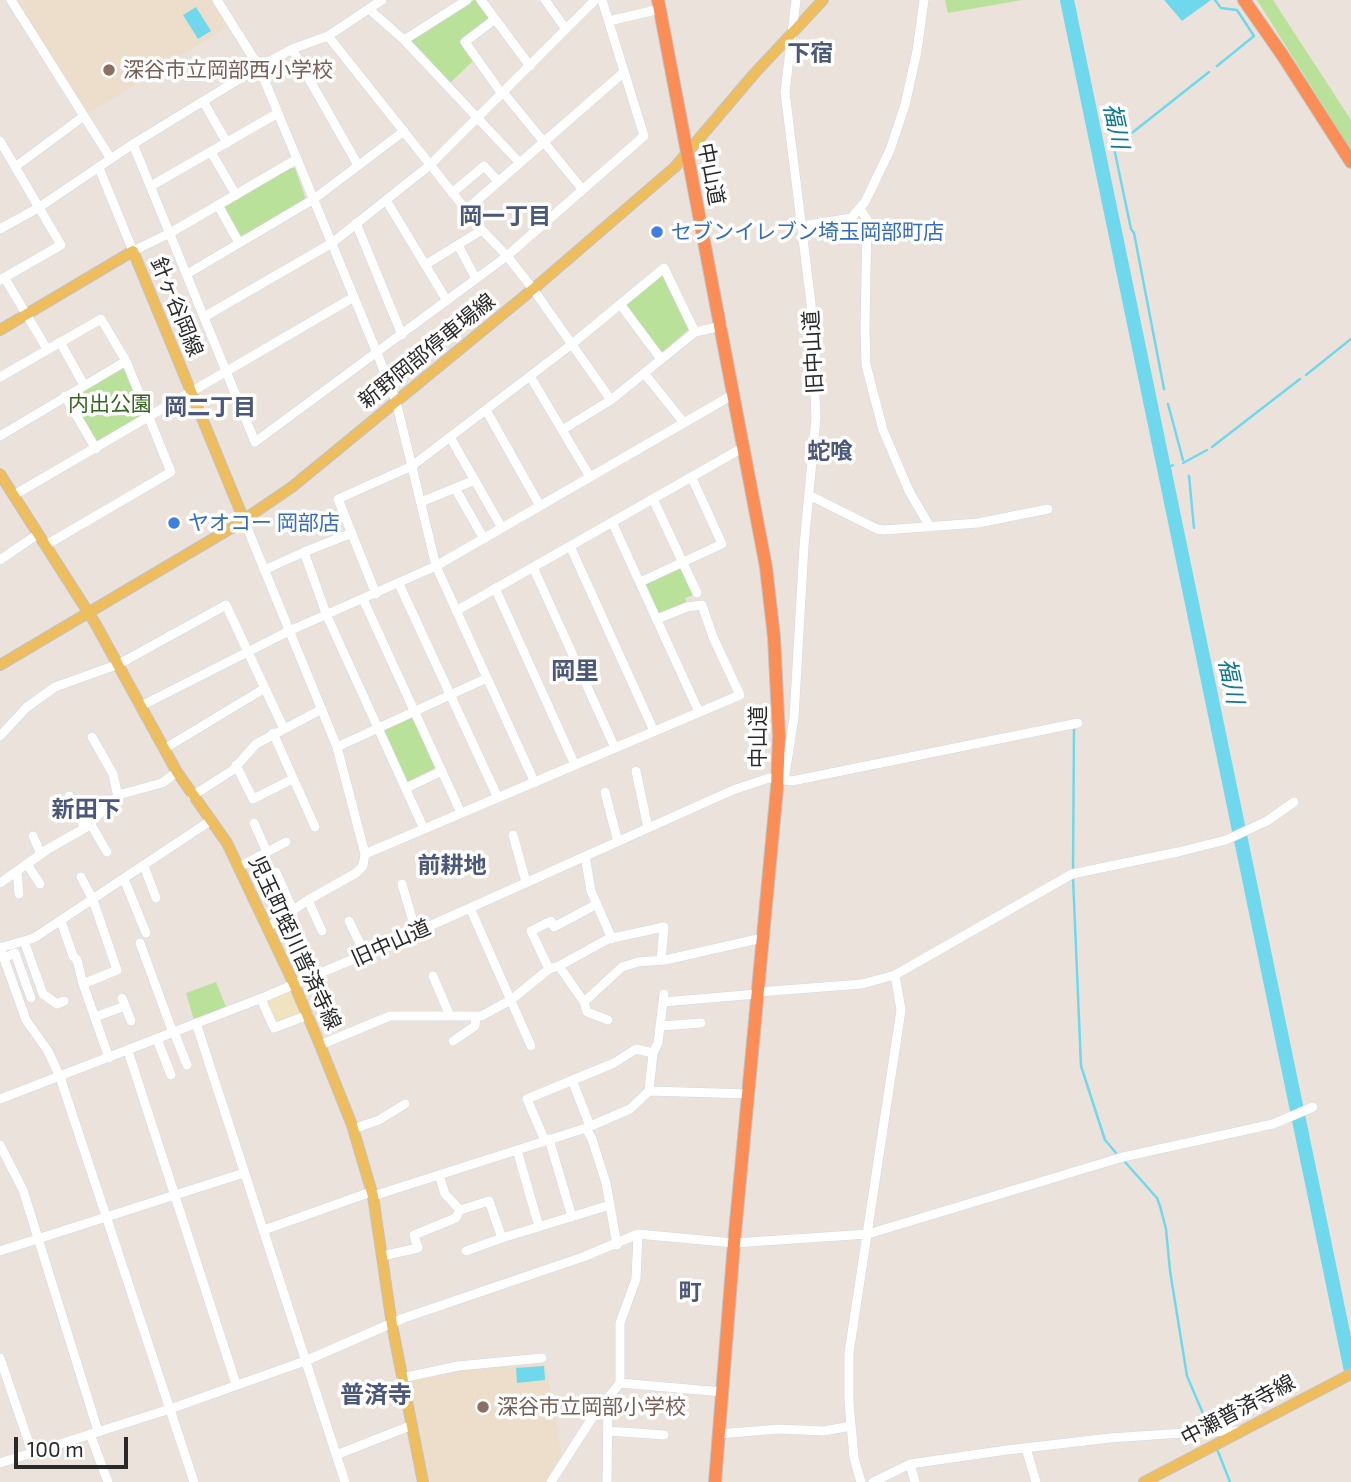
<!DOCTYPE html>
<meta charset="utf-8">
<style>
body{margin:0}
#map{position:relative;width:1351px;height:1482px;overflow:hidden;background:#ebe3db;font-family:"Exo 2",sans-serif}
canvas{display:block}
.scale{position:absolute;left:14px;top:1437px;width:114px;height:32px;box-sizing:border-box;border:4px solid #292929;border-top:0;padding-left:9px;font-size:21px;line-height:24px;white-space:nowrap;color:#292929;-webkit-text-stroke:5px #fff;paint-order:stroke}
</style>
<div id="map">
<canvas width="1351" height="1482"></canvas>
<div class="scale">100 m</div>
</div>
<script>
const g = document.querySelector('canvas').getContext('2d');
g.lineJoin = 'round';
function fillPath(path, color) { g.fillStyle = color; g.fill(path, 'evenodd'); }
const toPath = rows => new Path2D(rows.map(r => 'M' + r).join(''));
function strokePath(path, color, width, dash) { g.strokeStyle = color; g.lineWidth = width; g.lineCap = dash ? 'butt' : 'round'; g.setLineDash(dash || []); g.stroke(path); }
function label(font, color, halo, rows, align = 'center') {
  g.font = font + ' "Exo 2","Noto Sans JP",sans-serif'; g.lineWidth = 7; g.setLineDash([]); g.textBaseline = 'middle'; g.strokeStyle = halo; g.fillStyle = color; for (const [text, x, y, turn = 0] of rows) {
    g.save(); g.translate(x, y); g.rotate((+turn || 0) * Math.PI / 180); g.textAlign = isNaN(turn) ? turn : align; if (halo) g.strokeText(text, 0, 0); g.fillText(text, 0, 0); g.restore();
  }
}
const education = toPath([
 [16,0,211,0,226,24,224,29,93,111,87,112],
 [546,1364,563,1461,546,1482,429,1482,407,1381,453,1370]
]);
const green = toPath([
 [474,0,478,2,491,20,463,42,474,60,449,84,410,40],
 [945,0,1022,0,948,13],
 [1257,0,1273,0,1351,120,1351,150],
 [290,168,295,168,306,200,241,239,223,208],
 [663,273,689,329,663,352,659,351,625,304],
 [121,367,125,368,143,412,142,416,95,444,69,398],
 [681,566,694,595,685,598,687,603,658,615,645,583],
 [413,716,435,768,407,782,383,729],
 [216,982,226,1007,194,1020,186,993]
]);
const sand = toPath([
 [288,991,293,992,302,1013,277,1024,265,1001]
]);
const water = toPath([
 [1164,0,1211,0,1182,21],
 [196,7,211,31,198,39,183,15],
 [544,1366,545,1380,517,1383,516,1368]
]);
const stream = toPath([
 [1215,0,1221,8,1237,10,1254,36,1217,66],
 [1123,140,1209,72],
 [1114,148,1131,229,1134,233,1164,389],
 [1306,375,1351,339],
 [1168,404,1183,460],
 [1212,447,1300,379],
 [1183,463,1207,450],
 [1165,469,1173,465],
 [1189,476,1194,528],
 [1073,871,1074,727],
 [1073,878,1081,1066,1105,1140,1116,1153],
 [1125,1162,1157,1198,1160,1206,1166,1229,1170,1271,1187,1376,1210,1430],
 [1217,1449,1230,1482]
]);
const river = toPath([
 [1067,0,1351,1371]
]);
const minor = toPath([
 [11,0,111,159],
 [217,0,259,67,377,353,396,401,436,566,535,783],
 [481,0,530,66],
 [545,0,565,28],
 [369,9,404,40,519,162],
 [495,19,465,42,502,94],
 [609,21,660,9],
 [328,36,482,230,507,256,533,289,611,400],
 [404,40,467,0],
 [292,49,358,165],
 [503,92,582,189],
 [203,101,227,143],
 [0,141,61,245,0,280],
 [133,144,255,442,507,256,644,136,602,0],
 [211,152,236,195],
 [15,167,84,116],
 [99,168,133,251,170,233,297,159],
 [151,186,278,113],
 [452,193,484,166,498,181],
 [386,200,447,301],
 [218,205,239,243],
 [860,209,867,219,865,329,866,365,883,430,909,491,930,527],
 [466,210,624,72],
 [356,223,402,335],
 [802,226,851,218,865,202,890,150,905,105,917,51,924,0],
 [0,229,38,208,133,144,259,67,292,49,328,36,382,0],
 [458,245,476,279],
 [425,265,482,230],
 [187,274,314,199,404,131],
 [4,277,47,349],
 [620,304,661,359],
 [204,317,332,243,430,165,595,0],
 [60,342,84,385],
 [644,373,684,423],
 [530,376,590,477],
 [0,377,101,319,126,361,171,472,46,545],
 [65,396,96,449],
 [486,410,540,506],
 [562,430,611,400,695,332,722,326],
 [0,436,126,361],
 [450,437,502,528],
 [455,488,484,539],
 [14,495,354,297],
 [809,495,877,529,884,530,978,523,1048,509],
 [653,499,697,593],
 [421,502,475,480],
 [244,520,337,747,365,854,363,866,356,873,308,900,268,927],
 [612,522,699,712],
 [352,533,304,552,327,616,424,829],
 [570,546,654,731],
 [0,560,38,534],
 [533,567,615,748],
 [264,570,304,552],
 [640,582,722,544,692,478],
 [399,584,498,798],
 [495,588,575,765],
 [376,594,338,499,412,466,572,344,664,268,695,332],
 [363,599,461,813],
 [456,611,744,447],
 [141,706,289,631,436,566,734,394],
 [273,733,315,827],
 [0,736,27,707,55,687,119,664,226,605,283,727],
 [92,737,113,774,118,797],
 [337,747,487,678],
 [164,749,265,688],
 [236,765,253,799,293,779],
 [636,771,648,828],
 [777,780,785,774,794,718,804,546,816,418,811,303,785,92,796,0],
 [406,788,442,771],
 [605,792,618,842],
 [69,796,85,828],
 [192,796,233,770,256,744,322,709],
 [90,823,107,852],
 [254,823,267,852],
 [513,835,526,882],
 [33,836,41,854],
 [365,854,740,695,713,637,702,605,687,607,657,619],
 [585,856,591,891,612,939],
 [27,864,40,884],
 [144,866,156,898],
 [239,867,286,842],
 [17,871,19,894],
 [276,872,293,910],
 [81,877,93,900,117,970,83,984,109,1058],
 [124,879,146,933],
 [0,883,48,849,85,828,114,799,122,794,162,783,177,772],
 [402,884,416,932],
 [308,900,322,931],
 [470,908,531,1046],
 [61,921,73,956,77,960,83,984],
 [349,921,365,954],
 [24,941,43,994,57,1004,64,1001],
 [140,943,173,1033],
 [0,947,26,1020,48,1051,60,1077,194,1482],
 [0,948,34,938,210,821],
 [4,958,15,953,31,998],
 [661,960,664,927,608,939,559,966,584,1002,622,967,638,962,665,960,762,938],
 [549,969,531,931,551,921,554,927,597,904],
 [433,976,450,1016],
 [758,992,862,984,895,975,1072,874,1178,852,1226,840,1267,821,1294,802],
 [122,998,131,1021],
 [261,999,274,1028,308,1015],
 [584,1002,587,1012,608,1020],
 [663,1002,757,994],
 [95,1017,125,1006],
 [196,1023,345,1482],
 [661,1026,701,1023],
 [174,1032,187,1065],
 [157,1039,171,1075],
 [453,1041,475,1026,476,1016],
 [320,1045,390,1016,481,1016,511,1000,549,969,559,966],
 [128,1051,236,1384],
 [653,1053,658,1043,664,994],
 [572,1080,590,1126],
 [0,1099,267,996,405,937,733,790,769,778,792,781,1078,723],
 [586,1128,592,1139,606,1183,617,1245],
 [353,1129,379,1120,405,1104],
 [549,1139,572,1217],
 [545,1141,527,1099,614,1063,636,1049,653,1053,649,1091],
 [0,1145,23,1190,98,1431],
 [517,1150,539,1227],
 [439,1175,445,1194,460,1210],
 [373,1196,586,1128,630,1109,649,1091,749,1094],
 [264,1230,371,1192],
 [0,1251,244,1173],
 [466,1251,502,1238,610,1205],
 [382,1256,418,1248,414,1235,456,1218,460,1210,489,1201,502,1238],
 [0,1358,32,1452],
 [402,1378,458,1366,542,1358],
 [620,1383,722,1392],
 [608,1431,664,1435],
 [90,1434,108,1482],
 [719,1434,779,1429,824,1431,851,1426],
 [1026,1448,1036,1482],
 [336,1455,410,1426],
 [0,1463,170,1409,305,1361,404,1318,583,1257,638,1234,734,1243,868,1234,1123,1157,1273,1124,1313,1107],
 [910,1464,915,1482],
 [551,1482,594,1415,620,1383,620,1323,636,1279,638,1234],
 [607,1482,608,1399],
 [861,1482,854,1458,849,1402,849,1353,901,1010,895,975],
 [873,1482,910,1464,1007,1450,1110,1438,1198,1432,1239,1431]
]);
const major = toPath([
 [0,330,133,251,244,520],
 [0,474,95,623,177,772,227,843,294,984,320,1045,352,1125,373,1196,392,1325,423,1482],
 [0,665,233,527,292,487,538,285,675,167,754,74,823,0],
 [1144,1482,1351,1374]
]);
const highway = toPath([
 [658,0,766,567,774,637,779,736,777,788,734,1243,715,1482],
 [1244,0,1283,56,1351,162]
]);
const markers = [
 [109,70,7,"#8d6e63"],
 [657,232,7,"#3f7fe0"],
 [174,523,7,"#3f7fe0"],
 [483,1407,7,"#8d6e63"]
];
const educationNames = [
 ["深谷市立岡部西小学校",123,70],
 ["深谷市立岡部小学校",497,1407]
];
const streetNames = [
 ["中山道",711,174,79],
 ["針ヶ谷岡線",177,307,68],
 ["新野岡部停車場線",427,351,-39],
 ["旧中山道",813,352,-93],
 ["中山道",758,737,-90],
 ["児玉町蛭川普済寺線",295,943,65],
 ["旧中山道",391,943,-24],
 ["中瀬普済寺線",1238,1410,-28]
];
const shopNames = [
 ["セブンイレブン埼玉岡部町店",671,232],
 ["ヤオコー 岡部店",188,523]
];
const parkNames = [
 ["内出公園",110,404]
];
const neighbourhoodNames = [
 ["下宿",810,53],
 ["岡一丁目",505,216],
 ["岡二丁目",210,407],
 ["蛇喰",830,451],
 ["新田下",86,809],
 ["前耕地",452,865],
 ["町",690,1292]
];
const waterNames = [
 ["福川",1116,126,78],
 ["福川",1231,681,78]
];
const quarterNames = [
 ["岡里",575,671],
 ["普済寺",376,1395]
];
fillPath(education, '#eddecb');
fillPath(green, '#b9e199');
fillPath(sand, '#f0e3bf');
fillPath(water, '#70d8ec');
strokePath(stream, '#70d8ec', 2.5);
strokePath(river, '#70d8ec', 14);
strokePath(minor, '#d1d6e2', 10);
strokePath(major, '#c3c3c3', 12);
strokePath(highway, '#c3c3c3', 14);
strokePath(minor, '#fff', 9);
strokePath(major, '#eebd5e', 10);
strokePath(highway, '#fb8d57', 12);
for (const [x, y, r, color] of markers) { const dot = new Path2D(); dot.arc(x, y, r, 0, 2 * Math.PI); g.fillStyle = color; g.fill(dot); strokePath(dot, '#fff', 2.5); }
label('21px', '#785e54', '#fff', educationNames, 'left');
label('21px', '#292929', '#fff', streetNames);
label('21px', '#366cbe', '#fff', shopNames, 'left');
label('21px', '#32651b', '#fff', parkNames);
label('bold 23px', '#4b5879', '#fff', neighbourhoodNames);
label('italic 23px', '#107797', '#fff', waterNames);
label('bold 24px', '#4b5879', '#fff', quarterNames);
</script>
